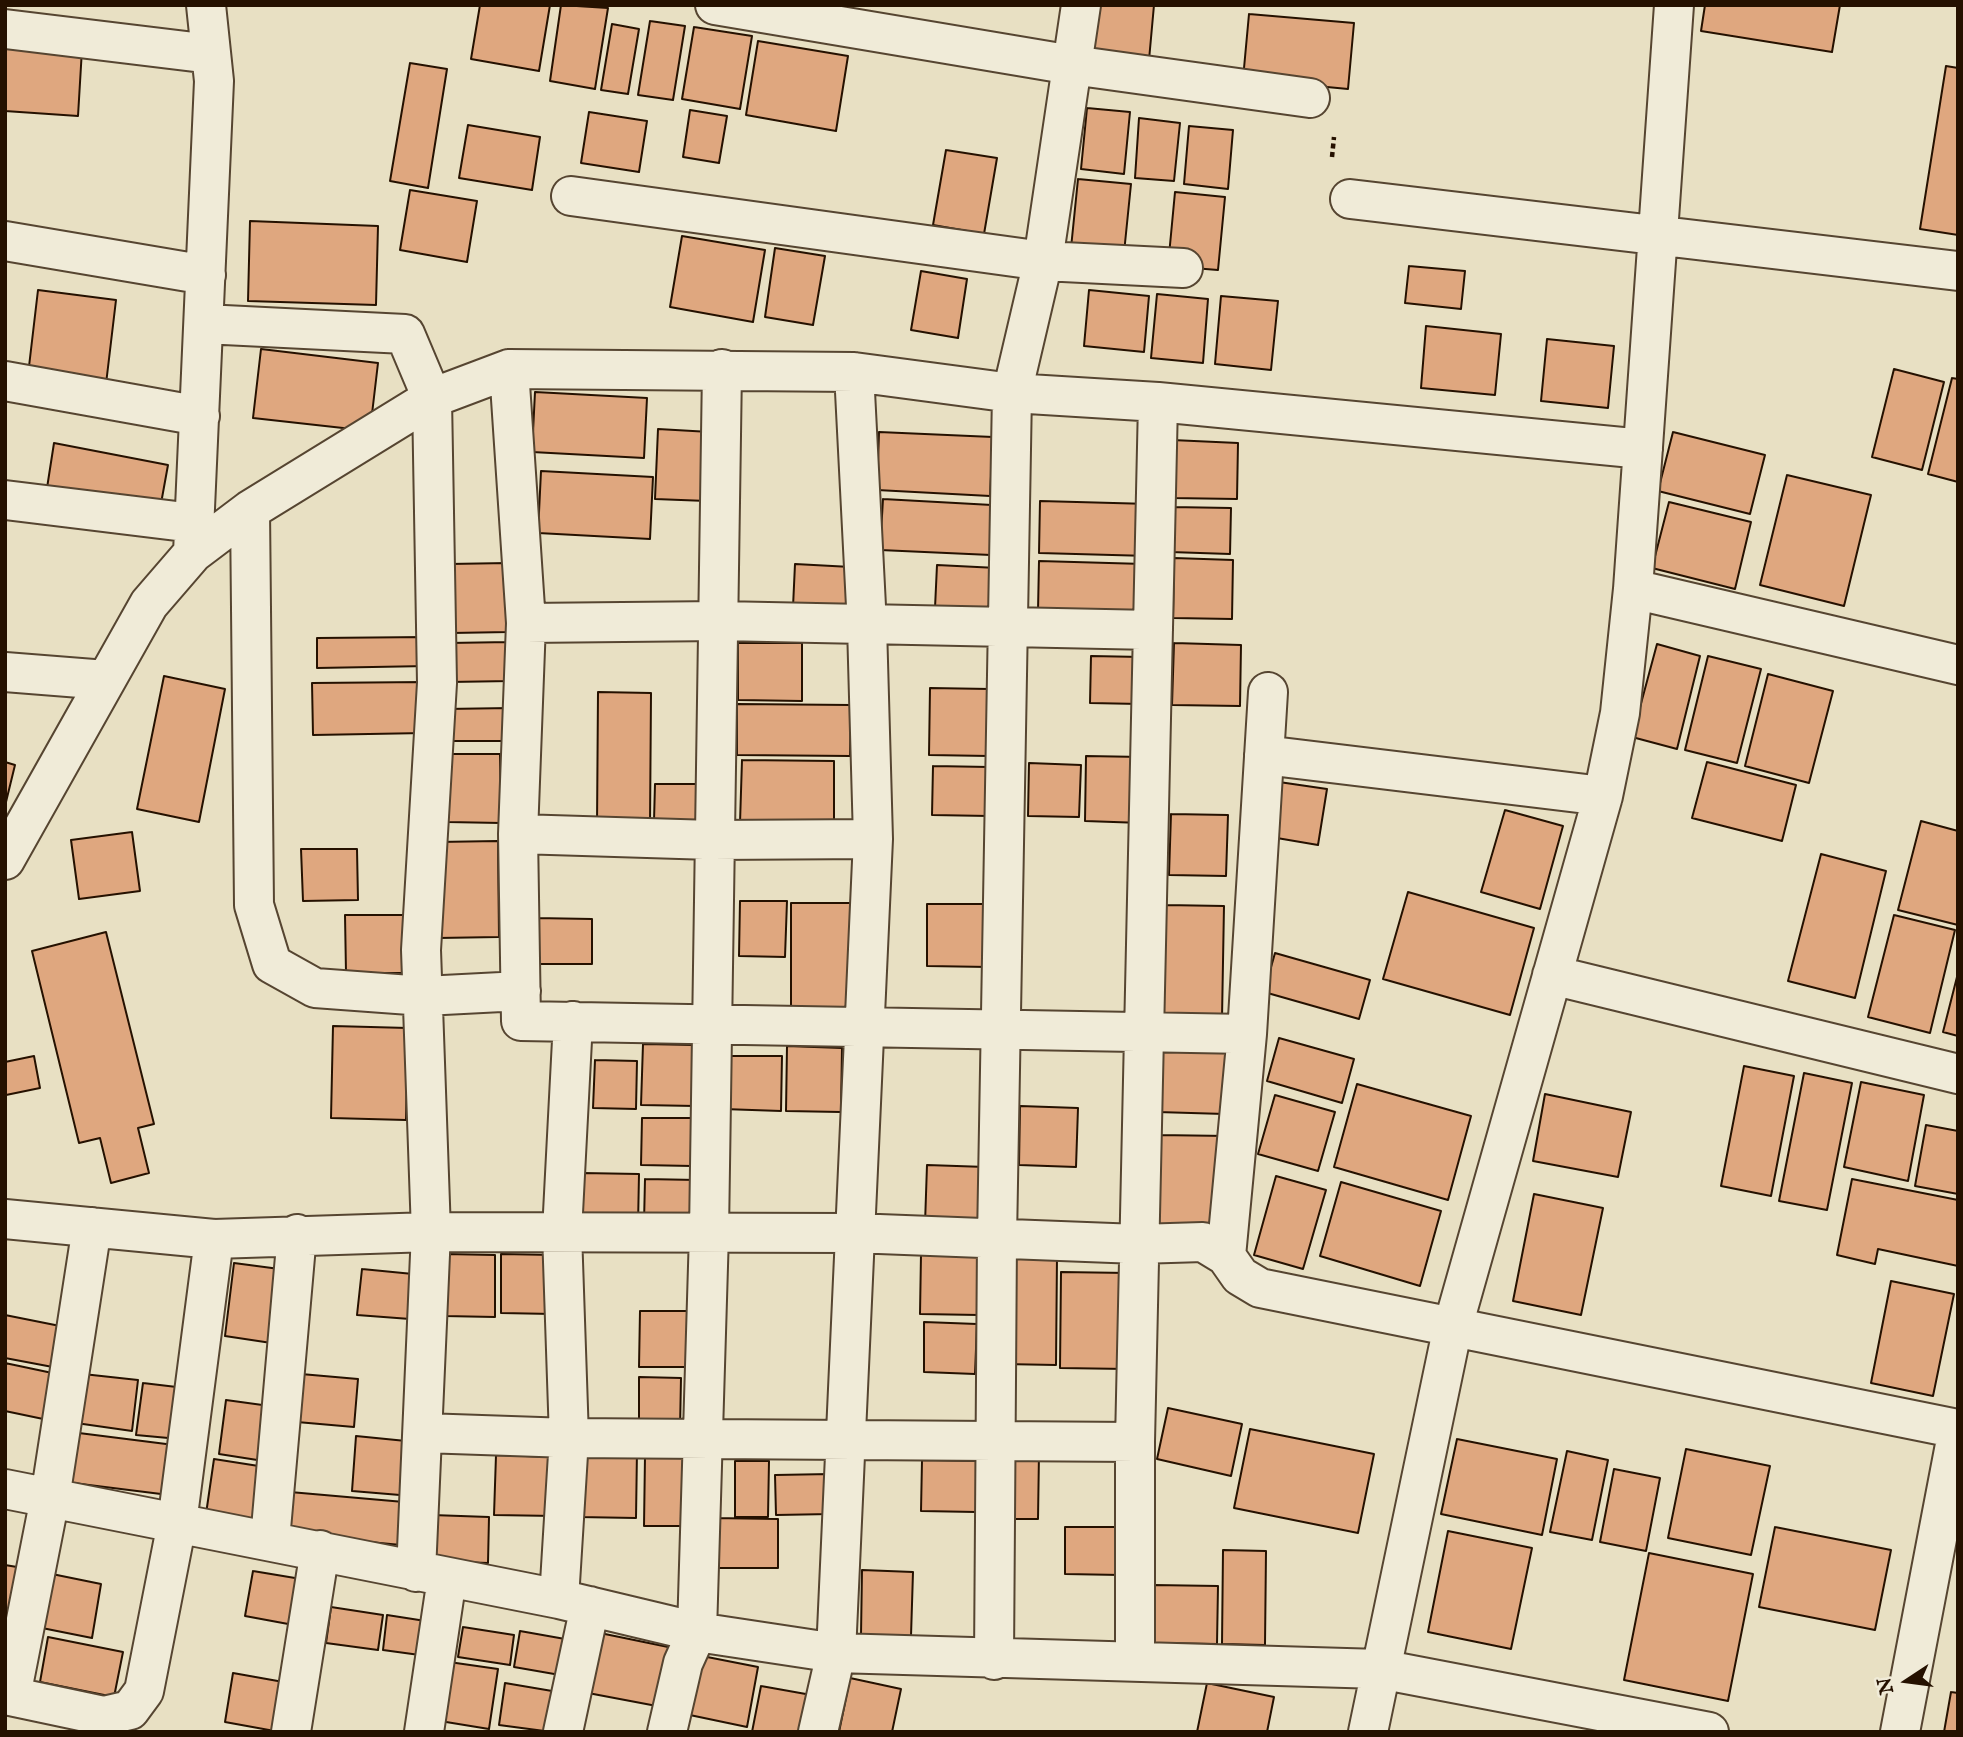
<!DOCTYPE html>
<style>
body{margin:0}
#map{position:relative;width:1963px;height:1737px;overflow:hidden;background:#e8e0c3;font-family:"IM FELL English",serif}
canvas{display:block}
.frame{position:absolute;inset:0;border:7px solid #251100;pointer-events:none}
.north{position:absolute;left:1872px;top:1646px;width:70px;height:70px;-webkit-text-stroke:5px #f0ebd8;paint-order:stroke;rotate:257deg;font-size:19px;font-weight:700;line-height:28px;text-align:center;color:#251100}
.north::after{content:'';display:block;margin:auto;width:24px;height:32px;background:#251100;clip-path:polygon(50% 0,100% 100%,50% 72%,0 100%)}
</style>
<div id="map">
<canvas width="1963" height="1737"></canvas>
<div class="frame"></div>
<div class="north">N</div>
</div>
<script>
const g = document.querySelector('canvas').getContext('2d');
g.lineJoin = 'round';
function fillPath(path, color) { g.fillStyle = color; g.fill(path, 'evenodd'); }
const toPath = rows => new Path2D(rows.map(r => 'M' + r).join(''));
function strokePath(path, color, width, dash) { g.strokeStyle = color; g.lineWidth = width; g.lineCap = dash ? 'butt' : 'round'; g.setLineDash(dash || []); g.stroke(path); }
const building = toPath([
 [480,5,550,5,539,71,471,59,480,5],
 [561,5,608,8,595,89,550,81,561,5],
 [1098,5,1154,5,1149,60,1093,55,1098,5],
 [1705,5,1840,5,1832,52,1701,31,1705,5],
 [1249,14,1354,23,1348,89,1243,79,1249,14],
 [650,21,685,26,673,100,638,95,650,21],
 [612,24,639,29,628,94,601,90,612,24],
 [694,27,752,36,740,109,682,99,694,27],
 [758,41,848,56,836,131,746,115,758,41],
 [5,44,82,49,78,116,5,111,5,44],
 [410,63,447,69,428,188,390,181,410,63],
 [1946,66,1958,68,1958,235,1920,229,1946,66],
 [1087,108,1130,112,1124,174,1081,169,1087,108],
 [690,110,727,116,719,163,683,157,690,110],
 [589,112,647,121,639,172,581,163,589,112],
 [1139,118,1180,123,1174,181,1135,178,1139,118],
 [468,125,540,137,532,190,459,178,468,125],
 [1189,126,1233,130,1228,189,1184,184,1189,126],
 [946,150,997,158,984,234,933,225,946,150],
 [1078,179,1131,184,1124,253,1071,248,1078,179],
 [410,190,477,201,467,262,400,250,410,190],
 [1175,192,1225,197,1218,270,1168,266,1175,192],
 [250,221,378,226,376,305,248,301,250,221],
 [682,236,765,250,753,322,670,307,682,236],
 [775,248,825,256,813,325,765,317,775,248],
 [1409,266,1465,271,1461,309,1405,303,1409,266],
 [921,271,967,279,958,338,911,330,921,271],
 [38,290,116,300,106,384,28,375,38,290],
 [1089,290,1149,296,1144,352,1084,346,1089,290],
 [1157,294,1208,299,1203,363,1151,358,1157,294],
 [1221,296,1278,301,1271,370,1215,364,1221,296],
 [1426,326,1501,334,1495,395,1421,388,1426,326],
 [1547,339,1614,346,1608,408,1541,401,1547,339],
 [261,349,378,363,370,431,253,418,261,349],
 [1894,369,1944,382,1922,470,1872,457,1894,369],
 [1952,378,1958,379,1958,482,1928,474,1952,378],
 [535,392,647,398,644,458,532,452,535,392],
 [658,429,710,432,707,501,655,499,658,429],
 [879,432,993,437,990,496,877,490,879,432],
 [1673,432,1765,455,1750,514,1658,491,1673,432],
 [1172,440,1238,443,1237,499,1171,498,1172,440],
 [54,443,168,465,160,509,47,488,54,443],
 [541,471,653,477,650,539,538,533,541,471],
 [1787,475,1871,495,1844,606,1760,585,1787,475],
 [883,499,992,505,991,555,880,550,883,499],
 [1040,501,1150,504,1149,556,1039,553,1040,501],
 [1669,502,1751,522,1735,589,1652,568,1669,502],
 [1171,507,1231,508,1230,554,1170,552,1171,507],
 [1174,558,1233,560,1232,619,1173,618,1174,558],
 [1039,561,1144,564,1142,614,1038,611,1039,561],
 [508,563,509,632,451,633,449,564,508,563],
 [795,564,851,567,850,609,793,607,795,564],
 [937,565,997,568,996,611,935,608,937,565],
 [428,637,428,666,317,668,317,638,428,637],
 [510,642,511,681,449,682,448,643,510,642],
 [738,643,802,643,802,701,738,700,738,643],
 [1174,643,1241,645,1240,706,1172,705,1174,643],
 [1657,644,1700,656,1677,749,1632,737,1657,644],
 [1091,656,1142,657,1140,704,1090,703,1091,656],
 [1708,656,1761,669,1737,763,1685,750,1708,656],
 [1768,674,1833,691,1809,783,1745,766,1768,674],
 [164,676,225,689,199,822,137,809,164,676],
 [425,682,425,733,313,735,312,683,425,682],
 [930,688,990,689,989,756,929,755,930,688],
 [598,692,651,693,650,825,597,825,598,692],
 [737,704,851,705,850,756,737,755,737,704],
 [511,708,511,741,445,741,445,709,511,708],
 [445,754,500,754,501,823,447,822,445,754],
 [1086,756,1143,757,1142,823,1085,821,1086,756],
 [742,760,834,761,834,824,740,823,742,760],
 [5,762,15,765,5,806,5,762],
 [1707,762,1796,785,1782,841,1692,818,1707,762],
 [1029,763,1081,765,1079,817,1028,816,1029,763],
 [933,766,989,767,989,816,932,815,933,766],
 [1279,782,1327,789,1318,845,1271,837,1279,782],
 [655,784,708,784,707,821,654,821,655,784],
 [1505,810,1563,826,1540,909,1481,892,1505,810],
 [1171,814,1228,815,1226,876,1169,875,1171,814],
 [1921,821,1958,831,1958,925,1898,910,1921,821],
 [132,832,140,891,79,899,71,840,132,832],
 [498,841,499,937,438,938,437,842,498,841],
 [301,849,357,849,358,900,303,901,301,849],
 [1821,854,1886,871,1855,998,1788,981,1821,854],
 [1408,892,1534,928,1510,1015,1383,979,1408,892],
 [740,901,787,901,785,957,739,956,740,901],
 [791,903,852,903,851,1019,791,1018,791,903],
 [927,904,989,904,989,967,927,966,927,904],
 [1165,905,1224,906,1222,1018,1162,1017,1165,905],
 [345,915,406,915,406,973,346,973,345,915],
 [1894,915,1955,930,1930,1033,1868,1017,1894,915],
 [535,918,592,919,592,964,534,964,535,918],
 [106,932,154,1124,138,1128,149,1173,111,1183,100,1138,79,1143,32,951,106,932],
 [1275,953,1370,980,1359,1019,1264,992,1275,953],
 [1958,973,1958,1036,1943,1032,1958,973],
 [333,1026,408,1028,406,1120,331,1118,333,1026],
 [1279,1038,1354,1059,1342,1103,1267,1081,1279,1038],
 [643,1044,696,1045,695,1106,641,1105,643,1044],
 [787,1046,842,1048,841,1112,786,1111,787,1046],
 [1159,1047,1226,1049,1225,1114,1157,1112,1159,1047],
 [34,1056,40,1088,6,1095,5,1062,34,1056],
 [723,1056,782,1056,781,1111,723,1109,723,1056],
 [595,1060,637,1061,636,1109,593,1108,595,1060],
 [1744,1066,1794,1076,1771,1196,1721,1186,1744,1066],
 [1804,1073,1852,1083,1827,1210,1779,1201,1804,1073],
 [1861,1082,1924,1095,1908,1181,1844,1167,1861,1082],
 [1357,1084,1471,1116,1448,1200,1334,1167,1357,1084],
 [1545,1094,1631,1112,1618,1177,1533,1161,1545,1094],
 [1275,1095,1335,1112,1318,1171,1258,1154,1275,1095],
 [1020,1106,1078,1108,1076,1167,1019,1165,1020,1106],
 [642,1118,694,1118,692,1166,641,1165,642,1118],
 [1926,1125,1958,1131,1958,1194,1915,1186,1926,1125],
 [1157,1135,1228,1136,1225,1232,1155,1230,1157,1135],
 [927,1165,986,1167,985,1225,925,1224,927,1165],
 [582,1173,639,1174,638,1226,581,1225,582,1173],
 [1276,1176,1326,1190,1303,1269,1254,1255,1276,1176],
 [645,1179,697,1180,695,1224,644,1223,645,1179],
 [1852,1179,1958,1200,1958,1266,1878,1249,1875,1264,1837,1255,1852,1179],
 [1341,1182,1441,1211,1420,1286,1320,1256,1341,1182],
 [1534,1194,1603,1208,1581,1315,1513,1301,1534,1194],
 [445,1254,495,1255,495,1317,444,1316,445,1254],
 [501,1254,554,1255,553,1314,501,1313,501,1254],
 [921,1254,980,1256,979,1315,920,1314,921,1254],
 [1005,1255,1057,1256,1056,1365,1003,1364,1005,1255],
 [234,1263,287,1270,278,1344,225,1336,234,1263],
 [362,1269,413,1274,410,1319,357,1315,362,1269],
 [1061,1272,1128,1273,1127,1369,1060,1368,1061,1272],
 [1891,1281,1954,1294,1933,1396,1871,1383,1891,1281],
 [640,1311,693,1311,693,1367,639,1367,640,1311],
 [5,1315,65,1327,58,1368,5,1358,5,1315],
 [924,1322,977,1324,975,1374,924,1372,924,1322],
 [5,1363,57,1374,48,1420,5,1411,5,1363],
 [83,1374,138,1380,132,1431,76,1423,83,1374],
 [301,1374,358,1379,354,1427,297,1422,301,1374],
 [639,1377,681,1378,680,1429,639,1429,639,1377],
 [143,1383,185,1388,179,1439,136,1435,143,1383],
 [226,1400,277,1407,270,1462,219,1454,226,1400],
 [1168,1408,1242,1424,1231,1476,1157,1459,1168,1408],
 [1250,1429,1374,1454,1358,1533,1234,1508,1250,1429],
 [71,1432,182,1446,177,1496,65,1482,71,1432],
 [356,1436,416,1442,412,1496,352,1491,356,1436],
 [1457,1439,1557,1459,1542,1535,1441,1514,1457,1439],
 [1686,1449,1770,1466,1751,1555,1668,1538,1686,1449],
 [578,1450,637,1450,636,1518,578,1517,578,1450],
 [1567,1451,1608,1460,1592,1540,1550,1532,1567,1451],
 [1006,1452,1039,1453,1038,1519,1005,1519,1006,1452],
 [496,1455,555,1457,555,1516,494,1515,496,1455],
 [645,1456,694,1457,694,1526,644,1526,645,1456],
 [214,1459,265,1467,258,1522,206,1514,214,1459],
 [922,1460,977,1461,976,1512,921,1511,922,1460],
 [735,1461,769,1461,768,1517,735,1517,735,1461],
 [1614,1469,1660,1478,1646,1551,1600,1542,1614,1469],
 [831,1474,831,1514,776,1515,775,1475,831,1474],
 [290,1492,404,1502,401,1545,285,1534,290,1492],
 [432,1515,489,1517,488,1563,431,1561,432,1515],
 [712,1518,778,1519,778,1568,711,1568,712,1518],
 [1065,1527,1122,1527,1121,1575,1065,1574,1065,1527],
 [1775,1527,1891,1550,1875,1630,1759,1607,1775,1527],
 [1448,1531,1532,1548,1511,1649,1428,1632,1448,1531],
 [1223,1550,1266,1551,1265,1645,1222,1644,1223,1550],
 [1649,1553,1753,1574,1728,1701,1624,1680,1649,1553],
 [5,1565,23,1568,13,1621,5,1620,5,1565],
 [862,1570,913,1572,911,1636,861,1635,862,1570],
 [253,1571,307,1580,299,1626,245,1616,253,1571],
 [52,1574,101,1584,92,1638,42,1628,52,1574],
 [1153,1585,1218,1586,1217,1644,1153,1643,1153,1585],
 [331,1607,383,1615,378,1650,326,1643,331,1607],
 [387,1615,432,1622,427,1656,383,1650,387,1615],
 [463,1627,514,1635,510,1665,458,1657,463,1627],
 [520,1631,565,1639,560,1675,514,1667,520,1631],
 [600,1633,673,1648,662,1707,588,1693,600,1633],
 [48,1637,123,1652,114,1697,40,1682,48,1637],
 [697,1655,758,1667,747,1727,685,1714,697,1655],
 [449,1662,498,1669,489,1729,440,1721,449,1662],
 [233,1673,289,1683,280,1732,225,1722,233,1673],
 [850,1678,901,1689,892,1732,839,1732,850,1678],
 [505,1683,558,1692,552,1732,499,1725,505,1683],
 [1207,1683,1274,1697,1267,1732,1197,1732,1207,1683],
 [761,1686,817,1696,810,1732,752,1732,761,1686],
 [1951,1692,1958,1693,1958,1732,1944,1732,1951,1692]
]);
const path = toPath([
 [1332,157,1334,137]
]);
const street = toPath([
 [715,5,1072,65,1310,98],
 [5,29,211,54],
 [571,196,1043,261,1183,268],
 [1350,199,1958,271],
 [5,241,206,275],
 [204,324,405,334,432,398,437,683,421,950,431,1232,416,1572],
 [509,369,526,623,518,834,521,1021,1247,1034],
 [5,381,200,416],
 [5,500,193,523],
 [250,510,254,905,272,964,315,988,424,996,521,991],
 [193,553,214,81,206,5],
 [1633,589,1958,665],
 [526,623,720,621,1153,630],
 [5,672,106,680],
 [1264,755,1603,796],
 [518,834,712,840,873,839],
 [5,860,149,604,193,553,250,510,432,398,509,369,854,372,1012,393,1043,261,1081,5],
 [1552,975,1958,1074],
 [5,1219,214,1239,431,1232,853,1233,1138,1244,1203,1242,1226,1256,1240,1276,1260,1288,1958,1429,1900,1732],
 [1226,1256,1247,1034,1268,692],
 [423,1433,569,1438,1135,1442],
 [5,1489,559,1599,697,1632,836,1653,1380,1669,1709,1732],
 [270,1540,297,1234],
 [559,1599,569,1438,562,1232,573,1021],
 [994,1660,997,1239,1012,393,1158,402,1643,449],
 [1135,1661,1135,1442,1158,402],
 [5,1695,104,1716,130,1710,144,1691,177,1523,214,1239],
 [11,1696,50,1498,92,1227],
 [291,1732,320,1550],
 [424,1732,447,1578],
 [563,1732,590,1606],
 [667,1732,683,1663,697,1632,709,1233,722,369],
 [818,1732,836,1653,873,839,867,626,854,372],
 [1368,1732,1453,1326,1603,796,1620,713,1633,589,1674,5]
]);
fillPath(building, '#dfa77f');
strokePath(building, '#251100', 2);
strokePath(street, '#564531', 42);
strokePath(path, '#251100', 4.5, [5, 3.5]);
strokePath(street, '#f0ebd8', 38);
</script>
